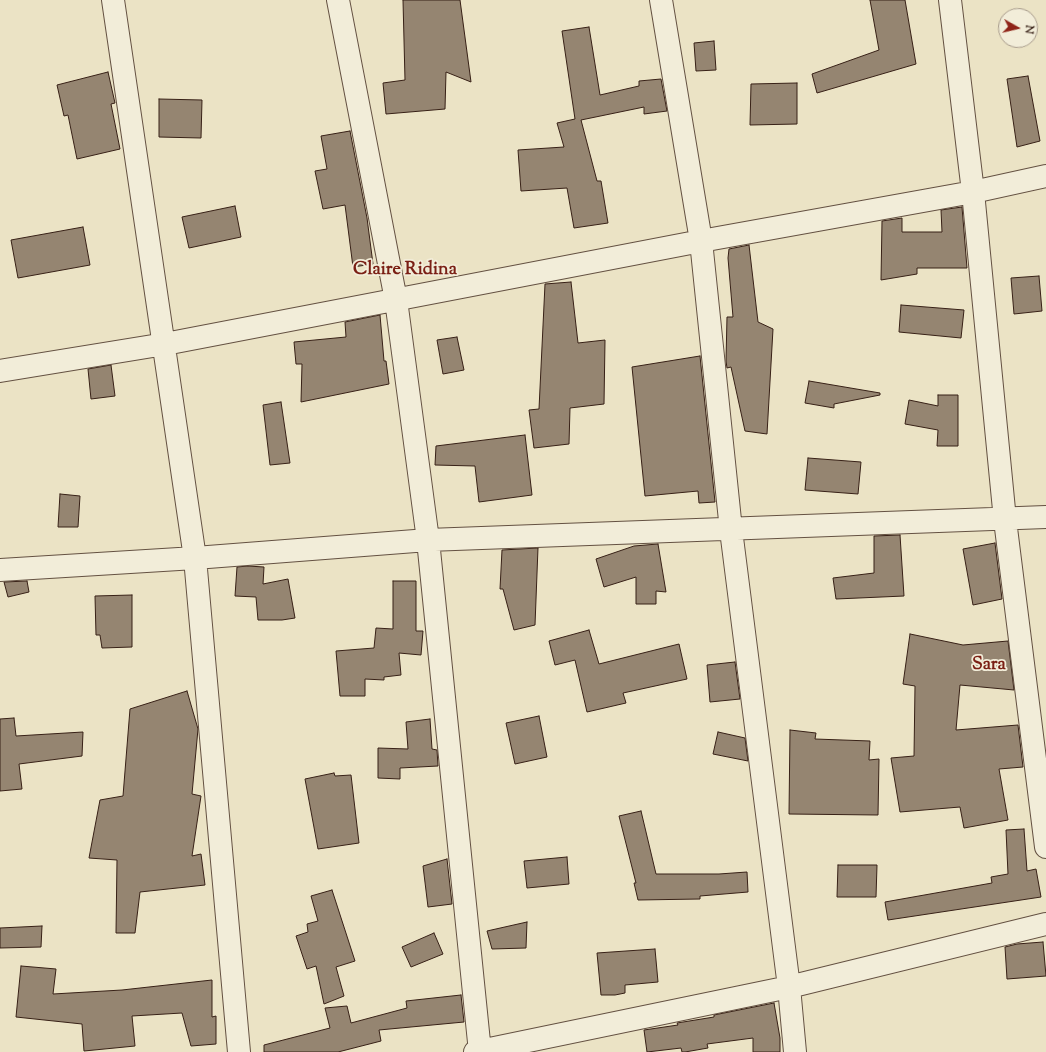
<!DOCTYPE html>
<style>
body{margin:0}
#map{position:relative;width:1046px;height:1052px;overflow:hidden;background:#ebe3c5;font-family:"Sorts Mill Goudy",serif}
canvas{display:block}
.north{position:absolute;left:998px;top:8px;width:40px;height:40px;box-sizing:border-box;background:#f2edd9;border:1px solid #a79b8b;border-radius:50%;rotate:98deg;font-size:11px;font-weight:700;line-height:16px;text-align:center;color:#372016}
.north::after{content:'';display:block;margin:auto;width:14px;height:18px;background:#8f2418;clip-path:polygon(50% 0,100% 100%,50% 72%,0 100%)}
</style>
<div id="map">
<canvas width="1046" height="1052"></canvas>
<div class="north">N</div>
</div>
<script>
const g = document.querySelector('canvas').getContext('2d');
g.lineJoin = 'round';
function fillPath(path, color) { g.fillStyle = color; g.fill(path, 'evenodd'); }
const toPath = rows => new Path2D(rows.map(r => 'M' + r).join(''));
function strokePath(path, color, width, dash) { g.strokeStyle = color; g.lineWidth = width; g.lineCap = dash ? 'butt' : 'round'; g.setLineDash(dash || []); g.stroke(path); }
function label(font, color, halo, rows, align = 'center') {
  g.font = font + ' "Sorts Mill Goudy",serif'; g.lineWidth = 3.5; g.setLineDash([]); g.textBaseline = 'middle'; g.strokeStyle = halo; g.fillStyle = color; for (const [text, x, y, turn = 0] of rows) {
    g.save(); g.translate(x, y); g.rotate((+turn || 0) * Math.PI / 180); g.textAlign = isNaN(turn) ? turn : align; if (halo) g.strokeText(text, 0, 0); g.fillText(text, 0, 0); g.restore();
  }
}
const building = toPath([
 [403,0,460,0,471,82,446,72,445,109,386,114,383,83,405,80,403,0],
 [870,0,905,0,916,64,817,93,812,74,879,50,870,0],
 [589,27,600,95,639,86,639,81,661,79,667,111,644,114,644,107,581,120,597,181,601,181,608,223,574,228,567,188,521,191,518,150,564,147,557,123,575,119,562,31,589,27],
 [714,41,716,70,696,71,694,43,714,41],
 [108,72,115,103,111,104,120,149,77,159,68,115,64,116,57,85,108,72],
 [1028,76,1040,141,1017,147,1007,79,1028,76],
 [797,83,797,124,750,125,751,84,797,83],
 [159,99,202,100,201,138,159,137,159,99],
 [350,131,367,218,373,264,353,267,345,205,323,209,315,171,327,169,321,136,350,131],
 [235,206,241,237,189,248,182,217,235,206],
 [962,207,967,268,917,268,917,274,881,280,882,221,902,218,902,232,942,232,941,210,962,207],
 [83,227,90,265,18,278,11,240,83,227],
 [749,245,758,322,773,329,767,434,745,431,731,367,727,368,726,361,727,317,733,317,728,258,729,249,749,245],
 [1039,276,1042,311,1014,314,1011,278,1039,276],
 [571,282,578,343,605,340,604,404,570,408,569,444,534,448,529,410,539,409,545,284,571,282],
 [901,305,964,310,961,338,899,332,901,305],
 [380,315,384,361,386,361,389,384,301,402,302,364,296,364,294,342,346,337,345,322,380,315],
 [457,337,464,370,443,374,437,340,457,337],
 [700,356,715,502,699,503,698,491,645,496,632,367,700,356],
 [111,365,115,396,91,399,88,369,111,365],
 [809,381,880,393,880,395,834,404,834,408,805,403,809,381],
 [938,395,958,395,958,446,937,446,938,430,905,424,909,400,938,406,938,395],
 [281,402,290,463,270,465,263,405,281,402],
 [525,435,532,495,479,502,475,466,435,465,436,446,525,435],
 [808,458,861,462,858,494,805,490,808,458],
 [60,494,80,496,78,527,58,527,60,494],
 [900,535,904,596,836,599,833,578,874,573,874,536,900,535],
 [995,543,1002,599,973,605,963,549,995,543],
 [658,544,666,592,656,591,656,604,636,604,636,577,604,587,596,559,634,546,658,544],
 [538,548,535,625,514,630,503,589,500,589,502,550,538,548],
 [248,566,264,567,263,584,288,579,295,618,282,620,258,620,256,597,235,596,237,567,248,566],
 [27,581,29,592,8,597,4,582,27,581],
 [393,581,416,581,416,631,423,631,421,655,399,653,401,675,384,677,384,680,365,679,365,696,340,696,336,651,374,648,376,628,393,629,393,581],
 [132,595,132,647,102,648,100,635,96,635,95,596,132,595],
 [589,630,599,664,679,644,687,679,623,693,626,703,587,712,575,660,555,665,549,641,589,630],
 [910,634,963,645,1008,641,1014,690,960,685,956,730,1018,725,1023,767,999,769,1008,820,964,828,960,807,900,812,891,758,914,756,915,686,903,684,910,634],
 [735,662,740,699,710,702,707,665,735,662],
 [187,691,198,729,192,794,201,796,192,856,201,854,205,885,140,892,135,933,116,933,117,860,89,858,100,800,123,796,130,709,187,691],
 [539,716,547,757,515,764,506,723,539,716],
 [14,718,16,736,83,732,82,756,19,764,22,789,0,791,0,719,14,718],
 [430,719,432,749,437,750,438,766,400,768,400,779,378,778,378,748,408,749,406,722,430,719],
 [790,730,816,733,815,739,870,741,869,760,879,759,878,815,789,814,790,730],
 [718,732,745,738,748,761,713,754,718,732],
 [334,773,335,776,351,775,359,843,318,849,305,779,334,773],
 [641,811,656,874,719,874,747,872,748,892,700,896,700,899,638,900,634,883,636,883,619,816,641,811],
 [1024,829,1027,871,1036,869,1041,897,888,920,885,902,992,883,991,877,1008,874,1006,830,1024,829],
 [567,857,569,884,527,888,524,861,567,857],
 [447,859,452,904,428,907,423,866,447,859],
 [838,865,877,865,876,897,837,897,838,865],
 [332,890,355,961,336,967,344,996,324,1004,316,966,307,969,296,936,308,932,307,924,318,921,311,896,332,890],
 [527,922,526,948,492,949,487,931,527,922],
 [42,926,41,947,0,948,0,928,42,926],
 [434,933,443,954,411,967,402,947,434,933],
 [1043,942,1046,976,1007,979,1005,947,1017,944,1043,942],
 [655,949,658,982,625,985,625,993,615,995,601,995,597,953,655,949],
 [21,966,56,969,53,994,122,990,212,980,212,1017,216,1016,216,1044,191,1046,182,1013,132,1016,135,1046,84,1051,82,1024,16,1017,21,966],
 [461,995,464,1022,379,1030,381,1041,338,1052,264,1052,264,1045,330,1028,325,1008,347,1006,351,1023,407,1008,406,1001,461,995],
 [774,1003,780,1038,780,1052,753,1052,753,1038,707,1044,708,1048,685,1052,682,1052,681,1048,647,1052,644,1030,678,1025,677,1023,714,1017,714,1015,774,1003]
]);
const minor = toPath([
 [113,0,195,558,239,1052],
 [338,0,396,300,428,540,480,1052],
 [661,0,701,241,731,530,789,987,795,1052],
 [950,0,973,192,1005,520,1046,847],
 [0,371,165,344,701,241,973,192,1046,176],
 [0,570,195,558,428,540,1046,517],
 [475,1052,789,987,1046,924]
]);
const districtNames = [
 ["Claire Ridina",405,271],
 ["Sara",989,666]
];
fillPath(building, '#958571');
strokePath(building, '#372016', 1);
strokePath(minor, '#645142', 24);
strokePath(minor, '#f2edd9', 22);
label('bold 18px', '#7a1f14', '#f2edd9', districtNames);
</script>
